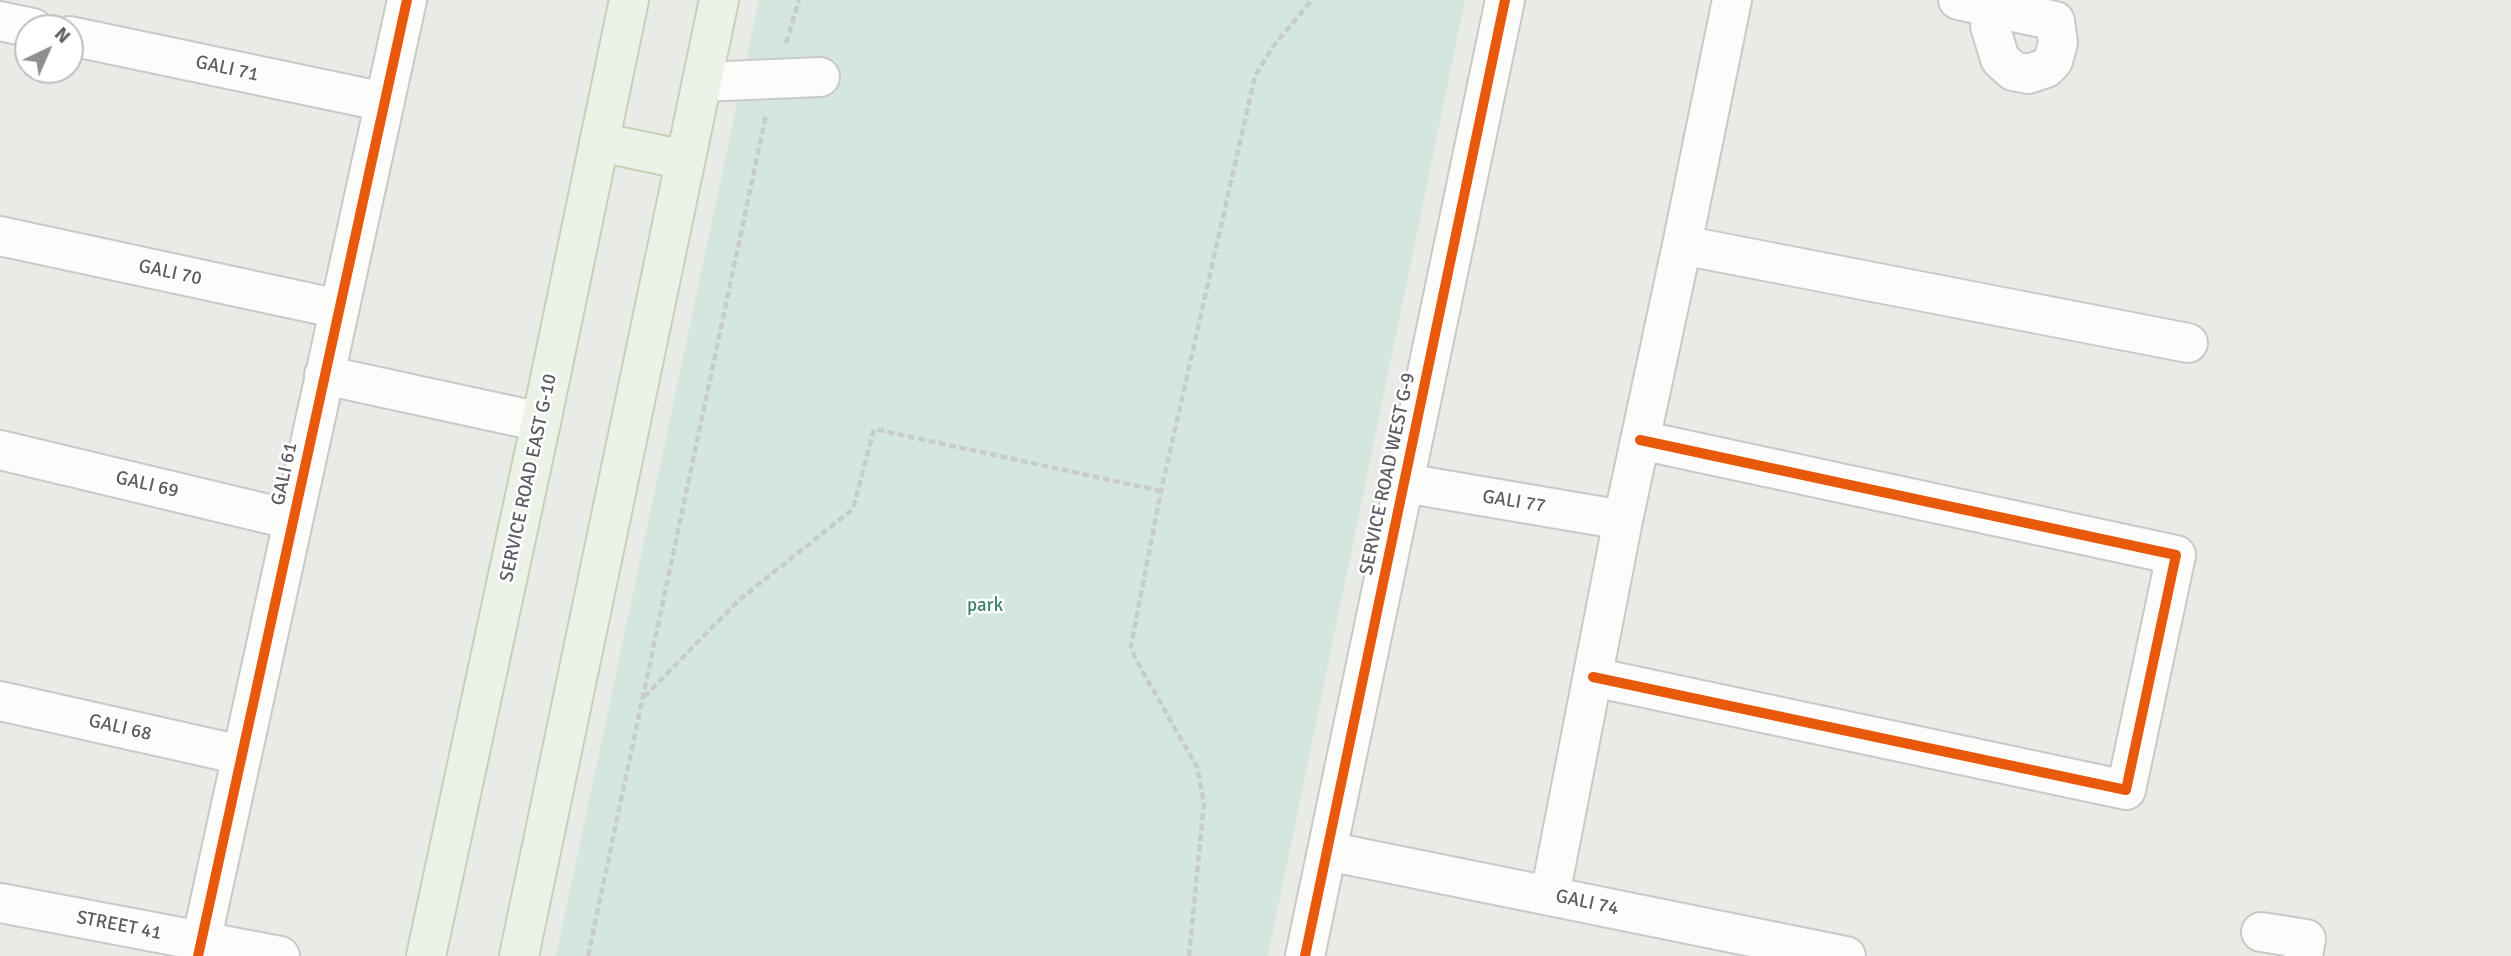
<!DOCTYPE html>
<style>
body{margin:0}
#map{position:relative;width:2511px;height:956px;overflow:hidden;background:#e9ebe6;font-family:Signika,sans-serif}
canvas{display:block}
.north{position:absolute;left:14px;top:14px;width:70px;height:70px;box-sizing:border-box;background:#fff;border:2px solid #bfbec1;border-radius:50%;rotate:44deg;font-size:19px;font-weight:700;line-height:28px;text-align:center;color:#5e5c63}
.north::after{content:'';display:block;margin:auto;width:24px;height:32px;background:#8f8e91;clip-path:polygon(50% 0,100% 100%,50% 72%,0 100%)}
</style>
<div id="map">
<canvas width="2511" height="956"></canvas>
<div class="north">N</div>
</div>
<script>
const g = document.querySelector('canvas').getContext('2d');
g.lineJoin = 'round';
function fillPath(path, color) { g.fillStyle = color; g.fill(path, 'evenodd'); }
const toPath = rows => new Path2D(rows.map(r => 'M' + r).join(''));
function strokePath(path, color, width, dash) { g.strokeStyle = color; g.lineWidth = width; g.lineCap = dash ? 'butt' : 'round'; g.setLineDash(dash || []); g.stroke(path); }
function label(font, color, halo, rows, align = 'center') {
  g.font = font + ' Signika,sans-serif'; g.lineWidth = 5; g.setLineDash([]); g.textBaseline = 'middle'; g.strokeStyle = halo; g.fillStyle = color; for (const [text, x, y, turn = 0] of rows) {
    g.save(); g.translate(x, y); g.rotate((+turn || 0) * Math.PI / 180); g.textAlign = isNaN(turn) ? turn : align; if (halo) g.strokeText(text, 0, 0); g.fillText(text, 0, 0); g.restore();
  }
}
const green = toPath([
 [759,0,1465,0,1268,956,556,956]
]);
const path = toPath([
 [786,43,799,0],
 [644,697,739,600,853,509,874,429,1161,491],
 [588,956,766,115],
 [1189,956,1204,803,1197,767,1136,660,1131,646,1161,491,1255,76,1274,45,1312,0]
]);
const minor = toPath([
 [1958,0,2055,21,2058,43,2053,61,2046,68,2028,74,2013,71,2000,59,1990,26,1997,13],
 [0,21,33,28],
 [70,36,385,102],
 [702,82,820,77],
 [0,236,339,309],
 [1682,245,2188,343],
 [324,375,541,422],
 [0,450,293,520],
 [1404,483,1623,520],
 [1593,677,2126,790,2176,555,1640,440],
 [0,701,241,755],
 [1327,851,1846,956],
 [1550,895,1623,520,1682,245,1732,0],
 [0,903,280,956],
 [2261,932,2306,939,2303,956],
 [198,956,407,0],
 [1305,956,1505,0]
]);
const major = toPath([
 [599,142,685,160],
 [426,956,541,422,629,0],
 [519,956,719,0]
]);
const cycleway = toPath([
 [1593,677,2126,790,2176,555,1640,440],
 [198,956,407,0],
 [1305,956,1505,0]
]);
const streetNames = [
 ["GALI 71",227,69,12],
 ["GALI 70",170,273,12],
 ["GALI 61",285,474,-78],
 ["SERVICE ROAD WEST G-9",1388,474,-78],
 ["SERVICE ROAD EAST G-10",529,478,-78],
 ["GALI 69",147,485,13],
 ["GALI 77",1514,502,9],
 ["GALI 68",120,728,13],
 ["GALI 74",1587,903,12],
 ["STREET 41",119,926,11]
];
const parkNames = [
 ["park",985,606]
];
fillPath(green, '#d4e6de');
strokePath(minor, '#c8c9c8', 42);
strokePath(major, '#c7d1b7', 42);
strokePath(path, '#c9cccd', 4.5, [7, 3.5]);
strokePath(minor, '#fcfcfb', 38);
strokePath(major, '#edf2e8', 38);
strokePath(cycleway, '#e8590c', 10);
label('19px', '#5e5c63', '#fff', streetNames);
label('19px', '#3d816d', '#fff', parkNames);
</script>
